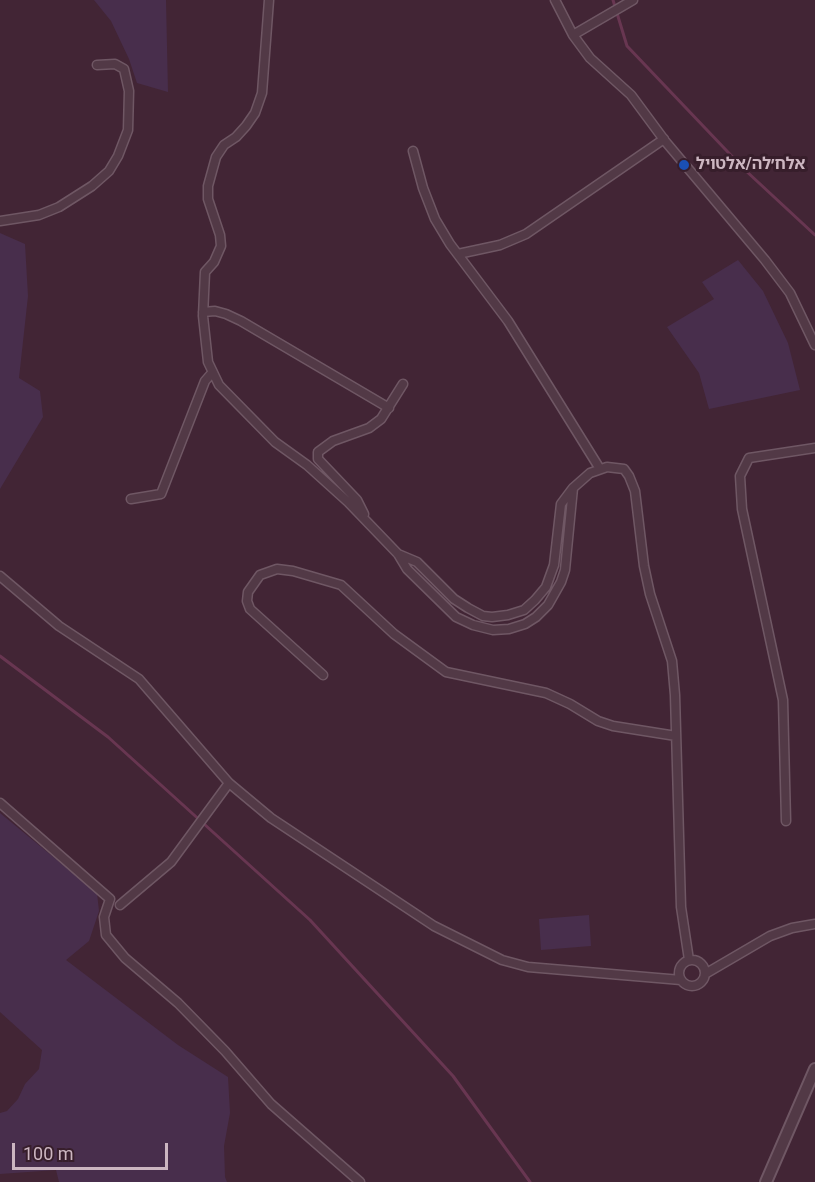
<!DOCTYPE html>
<meta charset="utf-8">
<style>
body{margin:0}
#map{position:relative;width:815px;height:1182px;overflow:hidden;background:#422535;font-family:Roboto,sans-serif}
canvas{display:block}
.scale{position:absolute;left:12px;top:1143px;width:156px;height:27px;box-sizing:border-box;border:3px solid #ccb6c1;border-top:0;padding-left:8px;font-size:18px;line-height:21px;white-space:nowrap;color:#ccb6c1;-webkit-text-stroke:4px #371e2b;paint-order:stroke}
</style>
<div id="map">
<canvas width="815" height="1182"></canvas>
<div class="scale">100 m</div>
</div>
<script>
const g = document.querySelector('canvas').getContext('2d');
g.lineJoin = 'round';
function fillPath(path, color) { g.fillStyle = color; g.fill(path, 'evenodd'); }
const toPath = rows => new Path2D(rows.map(r => 'M' + r).join(''));
function strokePath(path, color, width, dash) { g.strokeStyle = color; g.lineWidth = width; g.lineCap = dash ? 'butt' : 'round'; g.setLineDash(dash || []); g.stroke(path); }
function label(font, color, halo, rows, align = 'center') {
  g.font = font + ' Roboto,"Noto Sans Hebrew",sans-serif'; g.lineWidth = 6; g.setLineDash([]); g.textBaseline = 'middle'; g.strokeStyle = halo; g.fillStyle = color; for (const [text, x, y, turn = 0] of rows) {
    g.save(); g.translate(x, y); g.rotate((+turn || 0) * Math.PI / 180); g.textAlign = isNaN(turn) ? turn : align; if (halo) g.strokeText(text, 0, 0); g.fillText(text, 0, 0); g.restore();
  }
}
const green = toPath([
 [94,0,166,0,168,92,137,83,129,59,111,21],
 [0,233,25,244,28,296,19,378,40,391,43,417,0,489],
 [738,260,763,291,788,343,800,390,709,409,699,373,667,327,714,299,702,282],
 [0,813,97,893,99,911,89,941,66,960,178,1045,228,1077,230,1113,224,1146,225,1177,227,1182,59,1182,56,1170,0,1174,0,1113,7,1111,18,1099,25,1084,39,1069,42,1050,0,1012],
 [589,915,591,946,541,950,539,919]
]);
const stream = toPath([
 [613,0,627,46,745,170,815,235],
 [0,656,108,737,310,920,453,1076,530,1182]
]);
const minor = toPath([
 [269,0,262,93,255,113,246,126,236,137,224,145,216,157,208,186,208,199,220,235,221,246,214,262,205,272,203,316,208,362,219,385,275,442,307,465,348,502,398,554,407,569,456,617,473,625,493,630,509,629,525,624,536,617,548,605,561,582,565,570,573,488],
 [555,0,573,35,590,58,631,95,665,141,765,260,790,293,815,345],
 [573,35,633,0],
 [413,151,423,188,435,219,450,244,508,321,600,469],
 [0,221,39,215,59,207,92,186,109,171,118,156,128,130,129,91,124,69,115,64,97,65],
 [458,254,500,245,526,234,664,139],
 [203,312,215,311,226,314,241,321,389,408],
 [131,499,161,494,205,381,212,373],
 [364,514,357,500,318,459,318,452,333,441,369,428,381,419,403,384],
 [398,554,417,562,454,599,468,608,483,616,492,617,508,615,524,610,535,600,546,587,554,565,561,504,573,488,590,473,607,467,624,469,629,476,635,491,644,566,650,594,672,661,675,695,681,907,689,960],
 [0,576,59,626,139,679,229,783,271,818,434,926,502,960,528,967,681,980],
 [323,675,250,609,247,601,248,592,260,575,277,569,293,571,341,585,394,634,446,672,546,693,570,704,598,721,613,726,676,736],
 [0,803,110,899,104,917,106,935,125,958,178,1003,225,1051,271,1104,360,1182],
 [786,821,783,700,742,509,740,476,749,458,815,448],
 [120,905,171,862,229,783],
 '679 973a13 13 0 1 1 26 0a13 13 0 1 1-26 0Z',
 [705,974,770,936,792,928,815,924]
]);
const tertiary = toPath([
 [766,1182,815,1069]
]);
const markers = [
 [684,165,6,"#1a4fb4"]
];
const poiNames = [
 ["אלח׳לה/אלטויל",696,165]
];
fillPath(green, '#482e4c');
strokePath(stream, '#683651', 3);
strokePath(minor, '#6f5764', 11);
strokePath(tertiary, '#6f5764', 14);
strokePath(minor, '#523946', 8);
strokePath(tertiary, '#523946', 10);
for (const [x, y, r, color] of markers) { const dot = new Path2D(); dot.arc(x, y, r, 0, 2 * Math.PI); g.fillStyle = color; g.fill(dot); strokePath(dot, '#371e2b', 2); }
label('bold 16px', '#ccb6c1', '#371e2b', poiNames, 'left');
</script>
